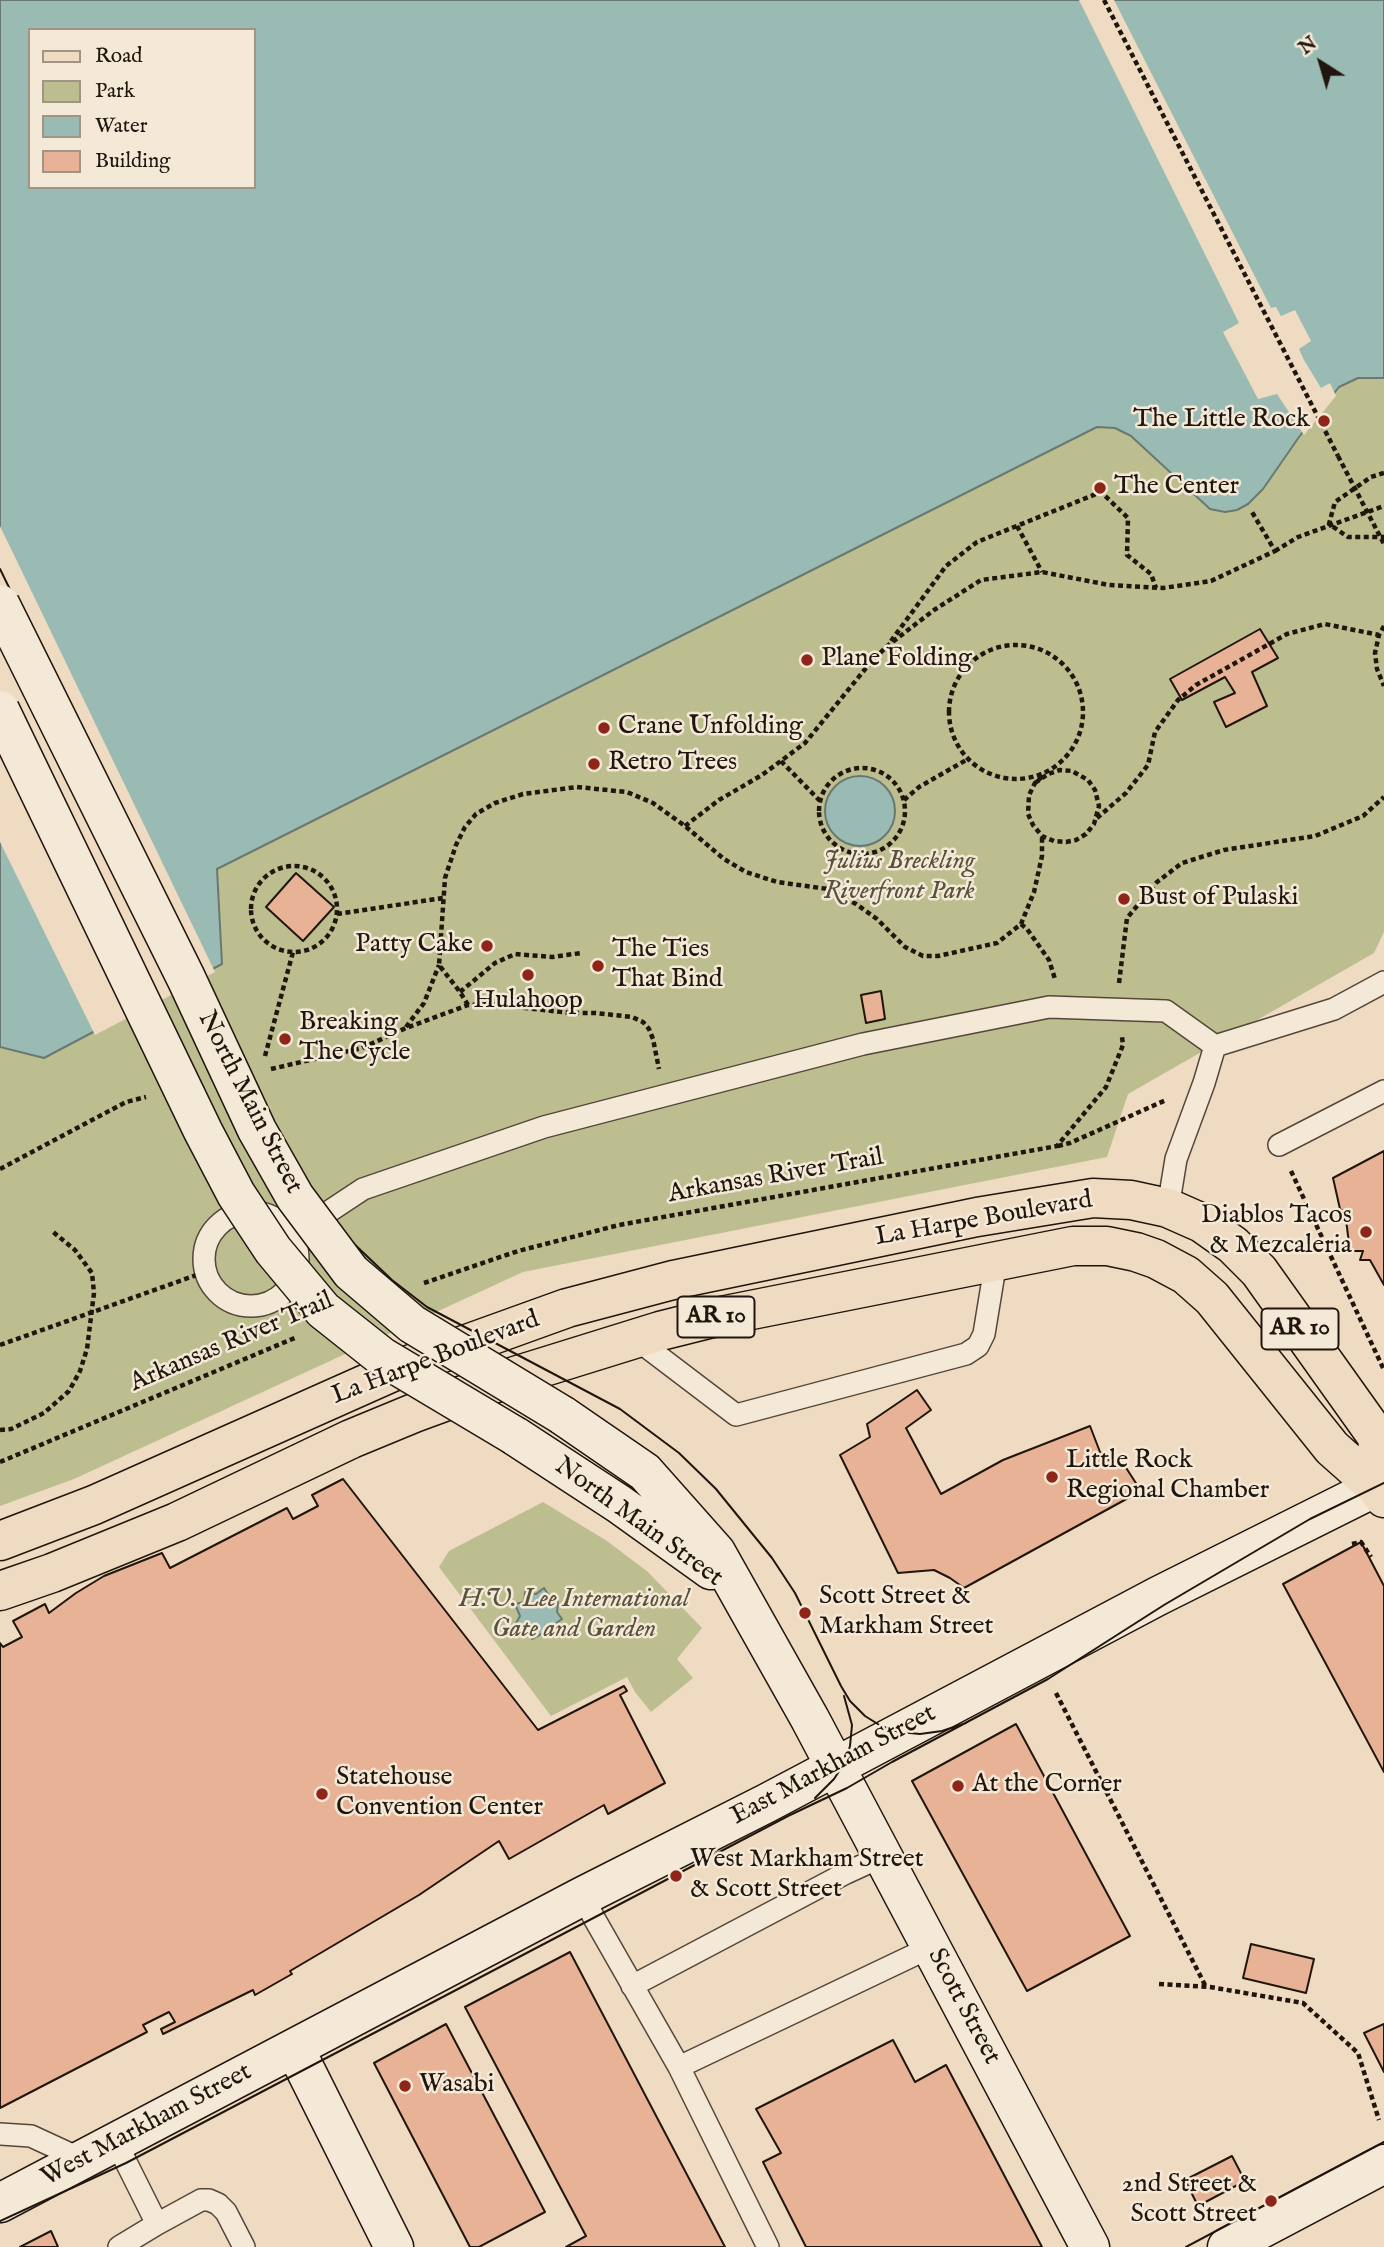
<!DOCTYPE html>
<style>
body{margin:0}
#map{position:relative;width:1384px;height:2247px;overflow:hidden;background:#eedbc1;font-family:"IM FELL English",serif}
canvas{display:block}
.legend{position:absolute;left:28px;top:28px;width:228px;height:161px;box-sizing:border-box;background:#f4e8d7;border:2px solid #a09486;margin:0;padding:9px 12px;list-style:none;font-size:21px;color:#21160d}
.legend li{display:flex;align-items:center;gap:14px;height:35px}
.legend b{width:35px;border:2px solid #a09486}
.north{position:absolute;left:1286px;top:28px;width:70px;height:70px;-webkit-text-stroke:5px #f4e8d7;paint-order:stroke;rotate:323deg;font-size:19px;font-weight:700;line-height:28px;text-align:center;color:#21160d}
.north::after{content:'';display:block;margin:auto;width:24px;height:32px;background:#21160d;clip-path:polygon(50% 0,100% 100%,50% 72%,0 100%)}
</style>
<div id="map">
<canvas width="1384" height="2247"></canvas>
<ul class="legend">
<li><b style="height:9px;background:#eedbc1"></b>Road</li>
<li><b style="height:19px;background:#bdbe90"></b>Park</li>
<li><b style="height:19px;background:#99bbb3"></b>Water</li>
<li><b style="height:19px;background:#e7b295"></b>Building</li>
</ul>
<div class="north">N</div>
</div>
<script>
const g = document.querySelector('canvas').getContext('2d');
g.lineJoin = 'round';
function fillPath(path, color) { g.fillStyle = color; g.fill(path, 'evenodd'); }
const toPath = rows => new Path2D(rows.map(r => 'M' + r).join(''));
function strokePath(path, color, width, dash) { g.strokeStyle = color; g.lineWidth = width; g.lineCap = dash ? 'butt' : 'round'; g.setLineDash(dash || []); g.stroke(path); }
function label(font, color, halo, rows, align = 'center') {
  g.font = font + ' "IM FELL English",serif'; g.lineWidth = 5; g.setLineDash([]); g.textBaseline = 'middle'; g.strokeStyle = halo; g.fillStyle = color; for (const [text, x, y, turn = 0] of rows) {
    g.save(); g.translate(x, y); g.rotate((+turn || 0) * Math.PI / 180); g.textAlign = isNaN(turn) ? turn : align; if (halo) g.strokeText(text, 0, 0); g.fillText(text, 0, 0); g.restore();
  }
}
const green = toPath([
 [1381,377,1384,378,1384,932,1374,953,1128,1094,1107,1157,523,1272,74,1479,0,1506,0,1047,44,1058,208,873,1097,427,1115,428,1131,436,1210,509,1225,512,1237,510,1248,504,1339,386,1358,378],
 [543,1502,607,1541,648,1572,702,1628,677,1659,693,1678,651,1712,635,1692,627,1677,551,1716,439,1567,449,1551]
]);
const water = toPath([
 [0,0,1384,0,1384,378,1358,378,1339,387,1299,437,1263,489,1248,504,1237,510,1225,512,1210,509,1131,436,1115,428,1097,427,217,869,222,964,44,1058,0,1047,0,0],
 [30,30,254,30,254,187,30,187,30,30],
 '825 811a35 35 0 1 1 70 0a35 35 0 1 1-70 0Z',
 [544,1588,550,1597,558,1602,557,1612,562,1619,555,1624,551,1633,543,1633,532,1639,527,1628,515,1625,520,1616,515,1604,524,1602,525,1592,536,1594,544,1588]
]);
const pier = toPath([
 [1079,0,1114,0,1271,308,1276,307,1281,316,1295,310,1311,341,1299,349,1304,360,1321,388,1330,383,1336,396,1304,435,1277,394,1258,399,1223,332,1239,323],
 [0,526,215,972,95,1035,0,842]
]);
const building = toPath([
 [1260,629,1278,658,1252,672,1267,706,1226,727,1214,702,1235,693,1225,677,1182,700,1170,679,1260,629],
 [296,873,334,907,303,941,266,907,296,873],
 [881,991,885,1019,866,1023,861,995,881,991],
 [1384,1151,1384,1285,1370,1260,1360,1260,1363,1251,1350,1251,1345,1212,1340,1209,1333,1178,1384,1151],
 [917,1390,931,1410,906,1428,941,1494,1003,1460,1090,1426,1100,1452,1109,1460,1123,1463,1141,1491,964,1588,950,1578,934,1570,898,1573,840,1455,870,1437,867,1424,917,1390],
 [343,1479,538,1730,624,1686,627,1691,620,1695,665,1783,608,1814,604,1805,509,1859,499,1841,419,1895,290,1971,292,1974,255,1995,253,1990,163,2034,161,2029,175,2022,169,2012,143,2025,147,2032,0,2108,0,1643,3,1647,22,1637,13,1621,45,1604,49,1613,76,1593,104,1576,162,1553,170,1568,287,1508,293,1519,318,1506,312,1495,343,1479],
 [1361,1542,1384,1586,1384,1772,1283,1584,1361,1542],
 [1016,1724,1130,1936,1027,1991,912,1781,1016,1724],
 [1251,1944,1314,1959,1306,1993,1243,1978,1251,1944],
 [570,1952,725,2247,566,2247,586,2236,465,2007,570,1952],
 [446,2024,545,2212,479,2247,470,2247,374,2063,446,2024],
 [1384,2024,1384,2072,1364,2033,1384,2024],
 [893,2040,915,2082,946,2065,1042,2247,806,2247,763,2162,781,2153,756,2109,893,2040],
 [1232,2156,1245,2181,1198,2206,1185,2180,1232,2156],
 [51,2231,58,2247,20,2247,51,2231]
]);
const path = toPath([
 [1104,0,1338,456],
 [1384,473,1371,477,1335,502,1329,524,1348,537,1384,537],
 [1017,526,1042,572],
 [1275,551,1298,537,1384,506],
 [1384,626,1379,635,1375,653,1377,669,1384,686],
 [891,641,946,566,977,542,1101,492,1128,518,1127,555,1151,574,1156,588],
 '949 712a67 67 0 1 1 134 0a67 67 0 1 1-134 0Z',
 [781,761,819,800],
 '819 811a43 43 0 1 1 86 0a43 43 0 1 1-86 0Z',
 [1035,783,1048,774,1060,770,1072,771,1088,780,1095,790,1099,806,1094,824,1086,834,1076,840,1066,842,1054,841,1042,836,1033,825,1028,814,1029,795,1035,783,1045,774],
 [904,800,919,787,968,759],
 [1097,818,1126,793,1148,765,1155,732,1178,700,1196,685,1287,634,1325,624,1379,635],
 [685,826,719,800,762,775,805,743,866,668,886,647,934,610,981,580,1042,572,1109,585,1163,588,1211,581,1275,551,1252,512],
 '251 909a43 43 0 1 1 86 0a43 43 0 1 1-86 0Z',
 [337,914,443,898],
 [1021,924,1027,929,1049,960,1055,979],
 [1119,983,1127,918,1157,882,1182,863,1224,850,1315,836,1363,816,1384,797],
 [460,992,495,963,515,954,552,957,581,953],
 [468,1005,460,992,439,965,445,878,456,845,465,827,476,814,495,803,523,794,577,787,627,792,653,803,685,826,724,859,746,872,777,882,828,889,856,904,877,919,905,947,923,956,938,956,997,943,1021,924,1034,892,1042,856,1042,836],
 [406,1027,424,1003,439,965],
 [265,1056,293,952],
 [271,1069,362,1048,406,1028,468,1005,491,1004,570,1013,596,1013,632,1017,643,1022,649,1029,653,1039,659,1069],
 [1058,1146,1070,1143,1166,1100],
 [0,1169,126,1102,146,1097],
 [1291,1171,1384,1370],
 [424,1283,518,1251,619,1225,1057,1146,1106,1087,1123,1045,1122,1037],
 [0,1345,205,1272],
 [0,1430,11,1429,44,1413,69,1391,80,1371,87,1349,94,1293,92,1273,75,1250,52,1231],
 [0,1462,297,1337],
 [1352,1544,1361,1542,1371,1557],
 [1056,1693,1206,1987],
 [1159,1984,1210,1987,1303,2003,1358,2053,1379,2120]
]);
const lane = toPath([
 [1215,1046,1334,1009,1384,982],
 [1279,1145,1384,1091],
 '204 1259a47 47 0 1 1 94 0a47 47 0 1 1-94 0Z',
 [292,1236,363,1189,544,1127,863,1044,1049,1007,1166,1011,1215,1046,1204,1083,1176,1159,1168,1208],
 [636,1339,736,1415,966,1354,978,1346,984,1334,996,1261],
 [583,1896,594,1918,679,2067,768,2247],
 [632,1986,846,1873,883,1856],
 [679,2067,931,1947],
 [0,2134,31,2136,83,2160],
 [116,2142,157,2224,201,2200,209,2200,218,2204,226,2212,244,2247],
 [119,2247,157,2224]
]);
const secondary = toPath([
 [562,1415,645,1472,716,1552,810,1719,1090,2247],
 [515,1436,619,1504,711,1570],
 [295,2049,394,2247],
 [0,2203,583,1896,767,1803,1158,1596,1384,1483],
 [1227,2247,1384,2164]
]);
const primary = toPath([
 [0,1541,94,1505,406,1366,567,1308,673,1280,977,1217,1093,1198,1131,1200,1168,1208,1202,1223,1233,1245,1259,1271,1378,1438,1376,1487],
 [0,1591,52,1573,177,1522,351,1439,414,1413,515,1376,660,1331,716,1317,1073,1246,1107,1246,1136,1252,1156,1259,1186,1275,1212,1298,1332,1448,1376,1487,1384,1498]
]);
const tram = toPath([
 [0,569,271,1124,291,1163,317,1202,351,1241,392,1280,427,1307,620,1409,679,1453,716,1489,772,1558,795,1593,841,1686,850,1701,865,1716,881,1726,899,1732,920,1734,942,1731,966,1723],
 [815,1798,834,1779,845,1762,850,1746,852,1725,844,1696],
 [0,2221,126,2163,788,1816,847,1788,892,1762,1048,1679,1164,1605,1310,1519,1384,1483],
 [1186,2247,1384,2142]
]);
const pathBridge = toPath([
 [1338,456,1384,544]
]);
const secondaryBridge = toPath([
 [0,604,186,978,257,1130,295,1197,351,1272,412,1324,562,1415],
 [0,710,203,1131,236,1194,273,1250,323,1310,381,1356,515,1436]
]);
const markers = [
 [1324,421,7,"#8f2418"],
 [1100,488,7,"#8f2418"],
 [807,660,7,"#8f2418"],
 [604,728,7,"#8f2418"],
 [594,764,7,"#8f2418"],
 [1124,899,7,"#8f2418"],
 [487,946,7,"#8f2418"],
 [598,966,7,"#8f2418"],
 [528,975,7,"#8f2418"],
 [285,1039,7,"#8f2418"],
 [1366,1232,7,"#8f2418"],
 [1052,1477,7,"#8f2418"],
 [805,1613,7,"#8f2418"],
 [958,1786,7,"#8f2418"],
 [322,1794,7,"#8f2418"],
 [676,1876,7,"#8f2418"],
 [405,2086,7,"#8f2418"],
 [1271,2201,7,"#8f2418"]
];
const shields = [
 [716,1317,77],
 [1300,1329,77]
];
const shieldNames = [
 ["AR 10",716,1317],
 ["AR 10",1300,1329]
];
const poiNames = [
 ["The Little Rock",1310,421,"right"],
 ["The Center",1114,488],
 ["Plane Folding",821,660],
 ["Crane Unfolding",618,728],
 ["Retro Trees",608,764],
 ["Bust of Pulaski",1138,899],
 ["Patty Cake",473,946,"right"],
 ["The Ties",612,951],
 ["That Bind",612,981],
 ["Hulahoop",528,1002,"center"],
 ["Breaking",299,1024],
 ["The Cycle",299,1054],
 ["Diablos Tacos",1352,1217,"right"],
 ["& Mezcaleria",1352,1247,"right"],
 ["Little Rock",1066,1462],
 ["Regional Chamber",1066,1492],
 ["Scott Street &",819,1598],
 ["Markham Street",819,1628],
 ["Statehouse",336,1779],
 ["Convention Center",336,1809],
 ["At the Corner",972,1786],
 ["West Markham Street",690,1861],
 ["& Scott Street",690,1891],
 ["Wasabi",419,2086],
 ["2nd Street &",1257,2186,"right"],
 ["Scott Street",1257,2216,"right"]
];
const parkNames = [
 ["Julius Breckling",899,863],
 ["Riverfront Park",899,893],
 ["H.U. Lee International",574,1601],
 ["Gate and Garden",574,1631]
];
const streetNames = [
 ["North Main Street",249,1103,63],
 ["Arkansas River Trail",776,1177,-10],
 ["La Harpe Boulevard",984,1220,-10],
 ["Arkansas River Trail",232,1343,-23],
 ["La Harpe Boulevard",436,1359,-21],
 ["North Main Street",638,1523,36],
 ["East Markham Street",834,1766,-28],
 ["Scott Street",963,2007,62],
 ["West Markham Street",147,2126,-28]
];
fillPath(green, '#bdbe90');
fillPath(water, '#99bbb3');
strokePath(water, '#697971', 2);
fillPath(pier, '#eedbc1');
fillPath(building, '#e7b295');
strokePath(building, '#21160d', 2);
strokePath(lane, '#54473a', 24);
strokePath(secondary, '#21160d', 41);
strokePath(primary, '#21160d', 41);
strokePath(path, '#21160d', 4.5, [5, 3.5]);
strokePath(lane, '#f4e8d7', 21);
strokePath(secondary, '#f4e8d7', 38);
strokePath(primary, '#eedbc1', 38);
strokePath(tram, '#21160d', 2);
strokePath(secondaryBridge, '#21160d', 41, []);
strokePath(pathBridge, '#21160d', 4.5, [5, 3.5]);
strokePath(secondaryBridge, '#f4e8d7', 38);
for (const [x, y, r, color] of markers) { const dot = new Path2D(); dot.arc(x, y, r, 0, 2 * Math.PI); g.fillStyle = color; g.fill(dot); strokePath(dot, '#f4e8d7', 2.5); }
for (const [x, y, w] of shields) { const box = new Path2D(); box.roundRect(x - w / 2, y - 20.5, w, 41, 5); g.fillStyle = '#f4e8d7'; g.fill(box); strokePath(box, '#21160d', 2); }
label('bold 24px', '#21160d', null, shieldNames);
label('26px', '#21160d', '#f4e8d7', poiNames, 'left');
label('italic 26px', '#58513b', '#f4e8d7', parkNames);
label('26px', '#21160d', '#f4e8d7', streetNames);
</script>
